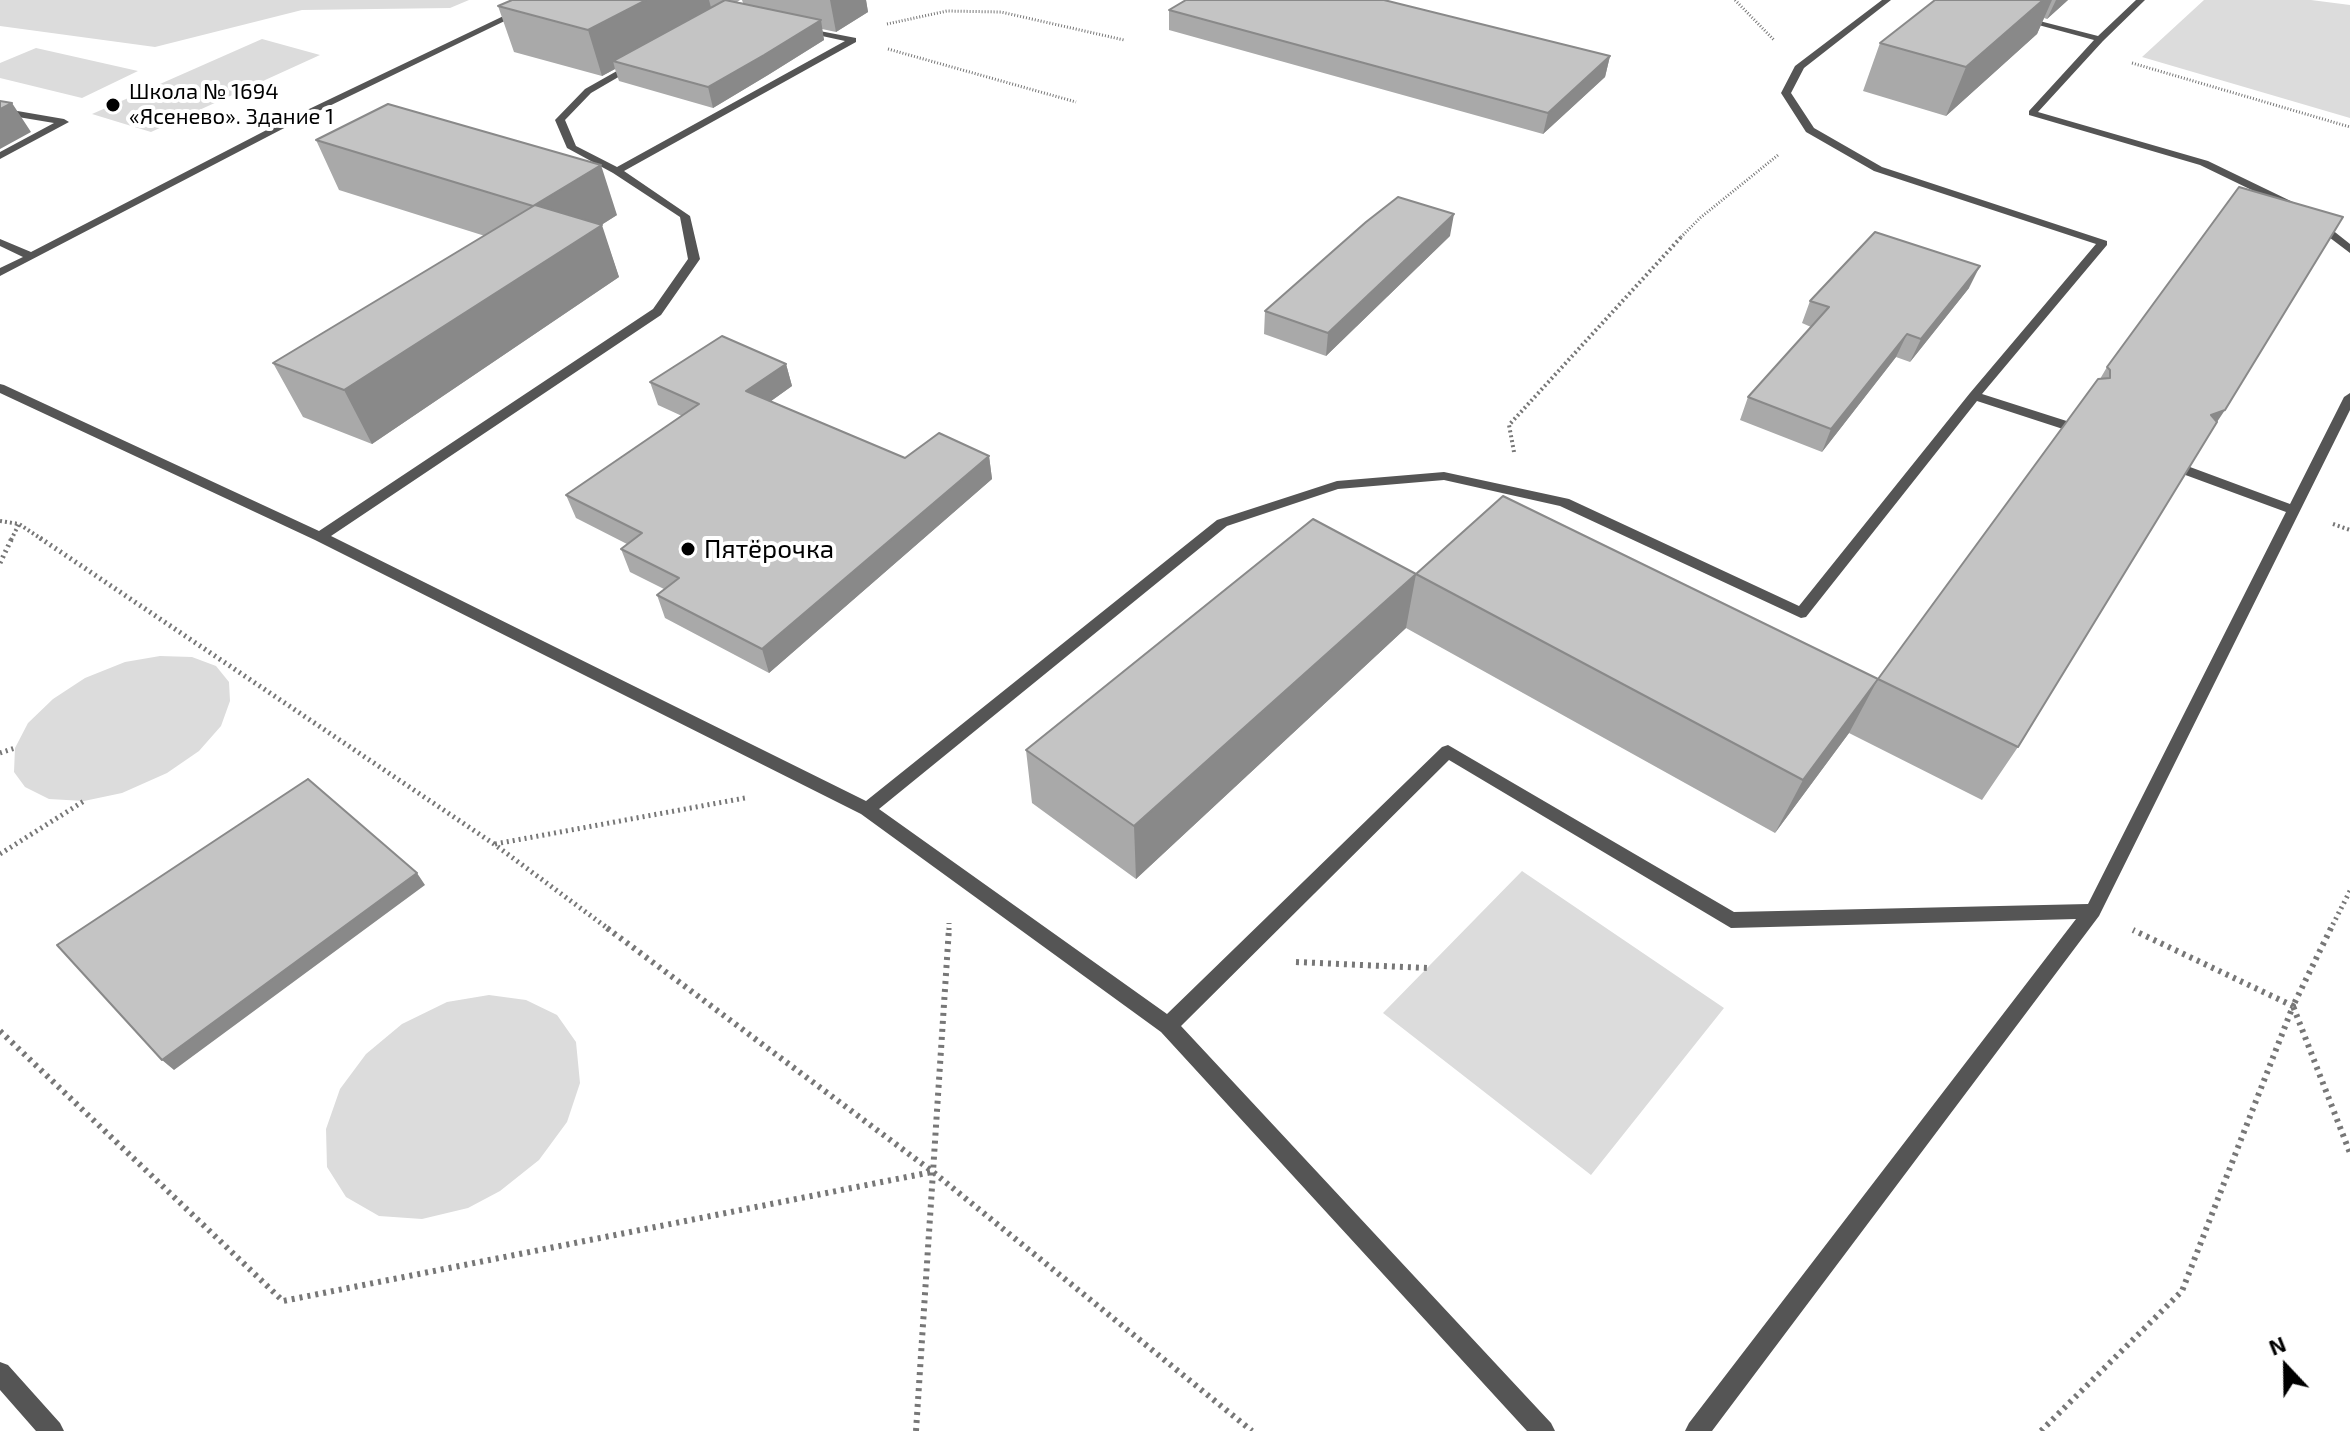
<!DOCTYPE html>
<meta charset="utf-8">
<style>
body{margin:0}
#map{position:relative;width:2350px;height:1431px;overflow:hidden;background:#fff;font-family:"Exo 2",sans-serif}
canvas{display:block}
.north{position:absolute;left:2246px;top:1327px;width:80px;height:80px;-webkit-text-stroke:6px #fff;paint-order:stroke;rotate:338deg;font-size:22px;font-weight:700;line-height:32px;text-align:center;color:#000}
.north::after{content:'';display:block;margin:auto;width:28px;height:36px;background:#000;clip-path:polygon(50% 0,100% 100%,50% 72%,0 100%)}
</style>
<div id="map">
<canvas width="2350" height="1431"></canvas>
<div class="north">N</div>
</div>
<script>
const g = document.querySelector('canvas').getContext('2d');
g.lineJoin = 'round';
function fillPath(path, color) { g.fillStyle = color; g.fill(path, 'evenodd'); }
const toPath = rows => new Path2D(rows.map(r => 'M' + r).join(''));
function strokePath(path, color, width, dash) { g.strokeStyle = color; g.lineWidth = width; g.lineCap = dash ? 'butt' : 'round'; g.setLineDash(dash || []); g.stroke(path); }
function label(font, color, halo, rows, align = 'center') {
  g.font = font + ' "Exo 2",sans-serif'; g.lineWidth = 8; g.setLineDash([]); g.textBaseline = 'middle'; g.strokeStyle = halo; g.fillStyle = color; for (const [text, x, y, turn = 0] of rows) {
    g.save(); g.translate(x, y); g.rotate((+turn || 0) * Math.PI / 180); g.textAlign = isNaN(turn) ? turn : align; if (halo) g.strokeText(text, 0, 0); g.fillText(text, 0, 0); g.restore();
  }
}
const green = toPath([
 [0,0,469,0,450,8,302,10,155,47,0,26],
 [2204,0,2311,0,2350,5,2350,118,2142,57],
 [262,39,320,55,151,132,92,114],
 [36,48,138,71,82,98,0,78,0,63],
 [160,656,192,657,216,666,229,682,230,701,221,726,199,751,167,773,122,793,84,801,49,799,25,787,14,772,15,748,28,723,53,699,85,678,125,662],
 [1522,871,1724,1008,1591,1175,1383,1013],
 [489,995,526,1000,557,1015,576,1042,580,1083,567,1122,539,1160,500,1191,468,1208,422,1219,379,1216,346,1197,327,1167,326,1129,340,1089,366,1054,402,1024,447,1002]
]);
const pathFar3 = toPath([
 [1735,0,1774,40],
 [887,24,947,11,1001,12,1124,40],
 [888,49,1076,102],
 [2132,63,2350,127],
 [1681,237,1700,218,1778,155]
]);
const pathFar2 = toPath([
 [1514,452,1509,425,1683,235],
 [0,521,19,524,43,540],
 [2333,524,2350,530],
 [11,540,19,524]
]);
const pathFar1 = toPath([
 [40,538,494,844,610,930],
 [0,563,12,538],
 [0,753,15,748],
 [495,844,745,798],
 [0,854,84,801],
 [949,930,949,923],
 [2330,930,2350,891]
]);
const path = toPath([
 [607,928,933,1172,1252,1431],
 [2331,928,2293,1006,2350,1153],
 [1296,962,1427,968],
 [0,1031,283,1301,932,1172],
 [916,1431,949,928],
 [2041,1431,2182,1291,2293,1006,2133,930]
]);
const lane = toPath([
 [537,0,548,0,290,125,0,276,0,268,23,257,0,246,0,239,31,252,284,121,537,0],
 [1882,0,1891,0,1804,68,1791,93,1814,128,1882,167,2107,241,2107,245,1982,394,2076,424,2076,430,2066,430,1977,401,1806,617,1801,618,1560,506,1444,480,1338,489,1227,526,879,809,1167,1014,1442,747,1448,745,1734,912,2088,904,2286,512,2180,473,2178,470,2185,466,2190,467,2290,504,2344,397,2350,393,2350,410,2099,916,1712,1431,1685,1431,1689,1423,2076,919,1731,928,1449,760,1181,1026,1551,1423,1555,1431,1527,1431,1161,1032,861,814,315,540,0,393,0,384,4,385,319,531,653,309,688,259,680,217,613,173,567,148,555,120,585,89,631,63,639,65,591,93,565,120,576,146,617,167,845,41,799,31,799,27,856,38,856,42,624,171,690,216,700,259,661,315,331,536,866,801,1217,520,1337,481,1444,472,1569,499,1799,606,1970,393,2096,244,1874,171,1806,132,1781,93,1795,66,1882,0],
 [2136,0,2145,0,2103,41,2038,112,2208,161,2299,205,2299,209,2291,209,2200,165,2029,115,2029,111,2094,40,2020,20,2020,16,2098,36,2136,0],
 [0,108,64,119,69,122,0,159,0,152,54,123,0,114,0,108],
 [2313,221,2321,221,2350,244,2350,253,2313,225,2313,221],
 [0,1362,8,1365,60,1423,64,1431,36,1431,0,1390,0,1362]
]);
const wall = toPath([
 [512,0,740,0,737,2,743,3,742,0,866,0,868,12,836,32,822,29,824,40,768,75,713,108,619,81,615,69,602,76,514,52,498,6],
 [1935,0,2068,0,2047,19,2044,18,2037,34,1946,116,1863,91,1880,43],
 [1169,10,1610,56,1605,77,1543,134,1169,30],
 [316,140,617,215,601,225,619,277,372,444,303,417,273,363,485,236,339,190],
 [1450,236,1326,356,1264,334,1265,311],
 [1969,288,1910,362,1896,357,1822,452,1740,420,1748,397,1811,327,1802,323,1810,301],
 [786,364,792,386,771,401,905,458,989,456,992,479,769,673,665,618,657,595,664,589,630,572,621,549,627,544,576,518,566,495,682,416,658,405,650,382],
 [2107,367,2217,422,2018,747,1982,800,1849,733,1775,833,1406,628,1136,879,1032,803,1026,750,1416,574,1878,679,2100,379]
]);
const shadedWall = toPath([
 [646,0,709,0,713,15,613,61,615,69,602,76,588,30],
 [830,0,866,0,868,12,836,32],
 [2043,0,2052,0,2037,34,1946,116,1966,67],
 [2056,0,2068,0,2047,19],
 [821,20,824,40,768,75,713,108,708,87],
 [1610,56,1605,77,1543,134,1548,113],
 [12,103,31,132,0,149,0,109],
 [601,165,617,215,551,257,533,206],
 [1454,214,1450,236,1326,356,1328,333],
 [602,225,619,277,372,444,344,390],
 [1980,266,1969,288,1910,362,1921,339],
 [1907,334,1896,357,1822,452,1831,429],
 [786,364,792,386,753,414,746,391],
 [2225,410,2189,464,2211,415],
 [989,456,992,479,769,673,762,649],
 [1416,574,1406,628,1136,879,1134,826],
 [1878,679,1849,733,1775,833,1803,780],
 [417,873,425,885,174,1070,162,1060]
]);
const building = toPath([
 [512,0,646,0,588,30,498,6,512,0],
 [725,0,821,20,764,55,708,87,613,61,725,0],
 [1186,0,1384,0,1610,56,1548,113,1169,10,1186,0],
 [1935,0,2043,0,1966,67,1880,43,1935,0],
 [0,101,12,103,0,109,0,101],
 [388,104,601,165,533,206,316,140,388,104],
 [2239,187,2343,217,2225,410,2211,415,2217,422,2018,747,1878,679,2098,379,2110,378,2110,370,2107,367,2239,187],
 [1398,197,1454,214,1328,333,1265,311,1366,222,1398,197],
 [535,205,602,225,344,390,273,363,535,205],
 [1875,232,1980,266,1921,339,1907,334,1831,429,1748,397,1829,307,1810,301,1875,232],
 [722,336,786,364,746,391,905,458,939,433,989,456,762,649,657,595,679,578,621,549,642,533,566,495,699,404,650,382,722,336],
 [1503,496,1878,679,1803,780,1416,574,1503,496],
 [1313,519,1416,574,1134,826,1026,750,1313,519],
 [308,779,417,873,162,1060,57,945,308,779]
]);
const markers = [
 [113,105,8,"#000"],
 [688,549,8,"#000"]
];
const farPoinames = [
 ["Школа № 1694",129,92],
 ["«Ясенево». Здание 1",129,117]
];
const poiNames = [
 ["Пятёрочка",704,549]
];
fillPath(green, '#dcdcdc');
strokePath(pathFar3, '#777', 3, [1, 2]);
strokePath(pathFar2, '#777', 4, [2, 3]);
strokePath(pathFar1, '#777', 5, [2, 4]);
strokePath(path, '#777', 6, [3, 5]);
fillPath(lane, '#555');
fillPath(wall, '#a9a9a9');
fillPath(shadedWall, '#898989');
fillPath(building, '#c4c4c4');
strokePath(building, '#898989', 2);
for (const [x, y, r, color] of markers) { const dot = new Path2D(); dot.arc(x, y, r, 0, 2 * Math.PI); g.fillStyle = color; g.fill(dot); strokePath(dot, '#fff', 3); }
label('22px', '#000', '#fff', farPoinames, 'left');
label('26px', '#000', '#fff', poiNames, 'left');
</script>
